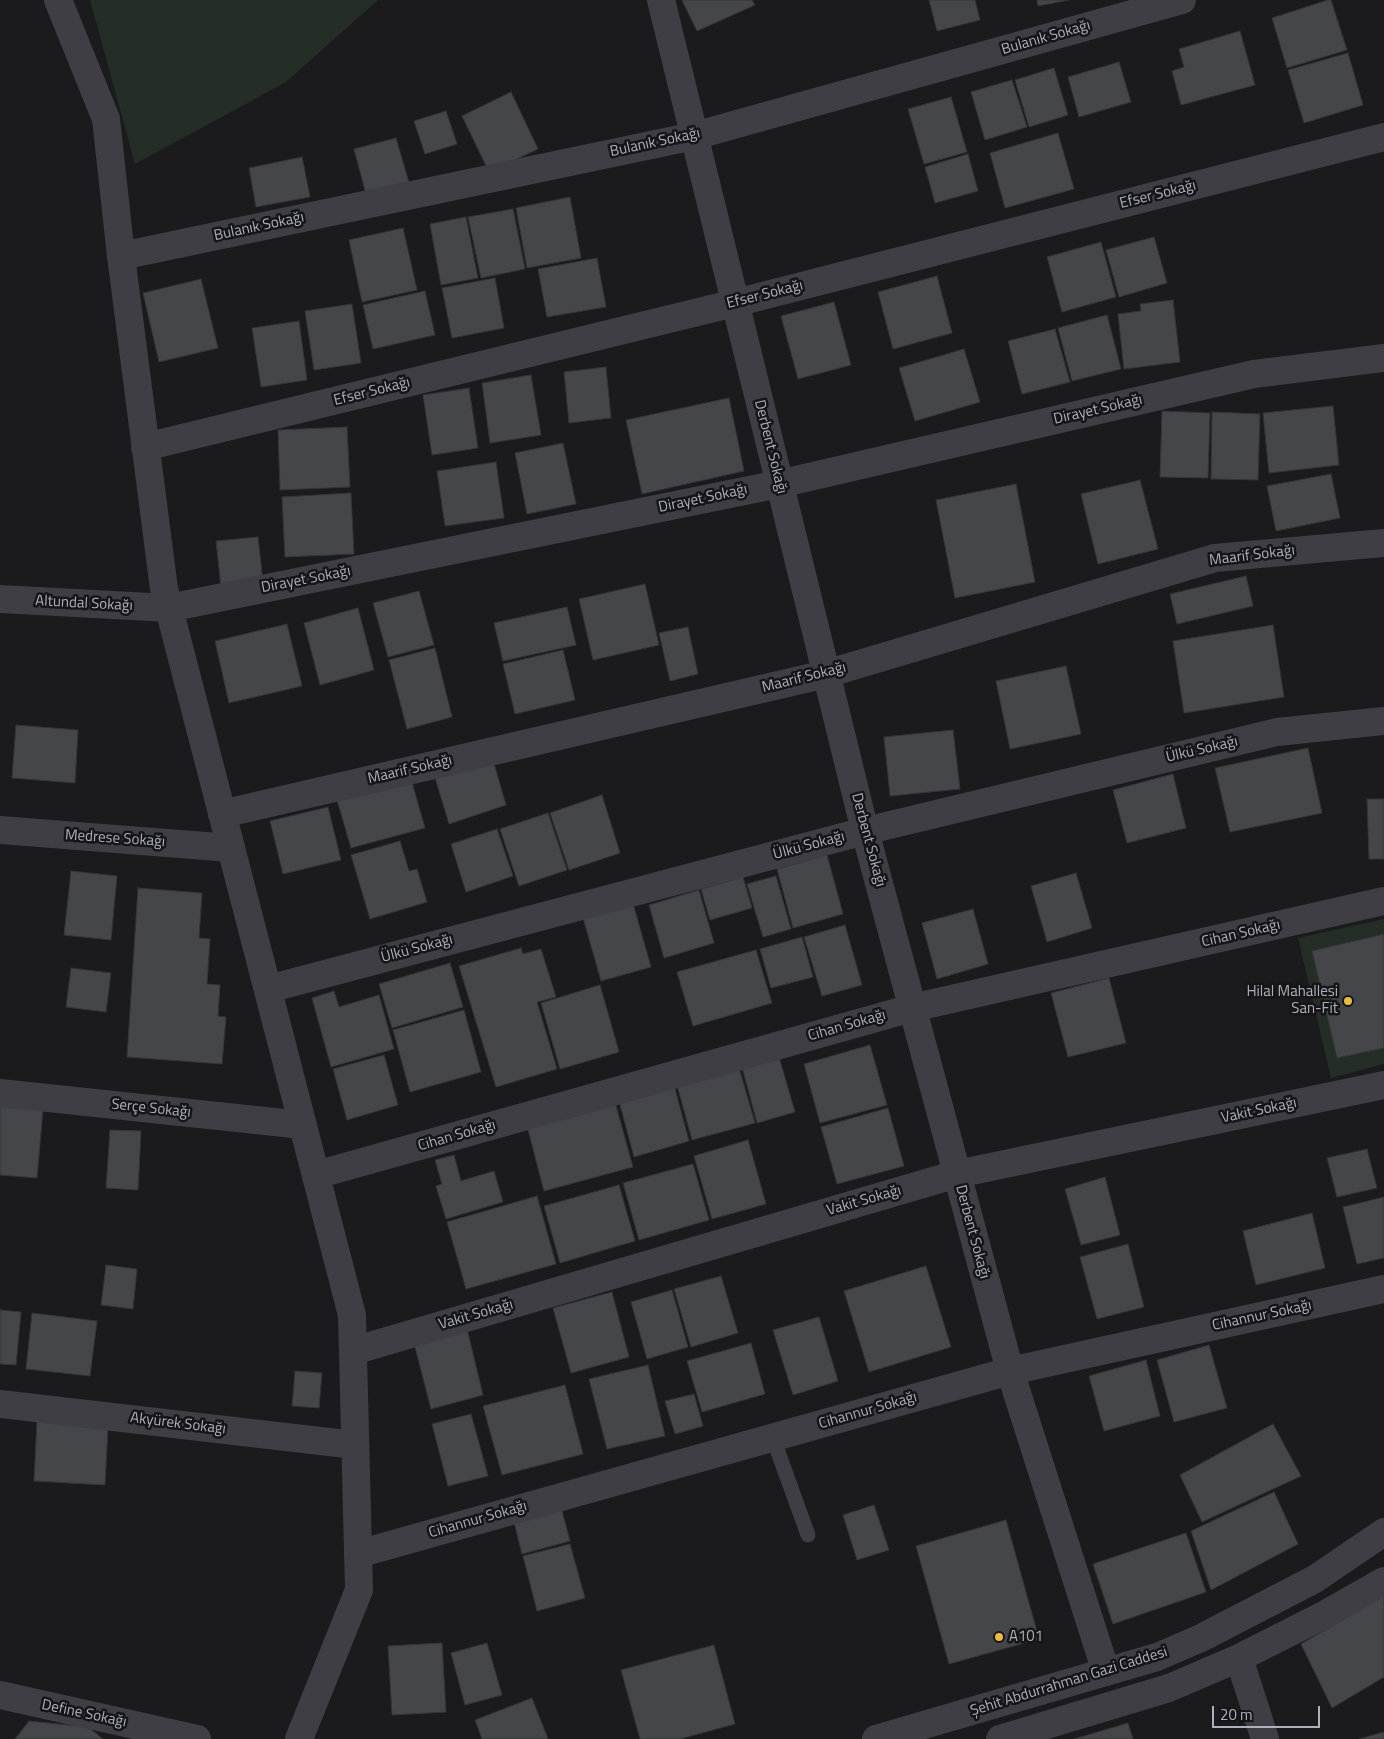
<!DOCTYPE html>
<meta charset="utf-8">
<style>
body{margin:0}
#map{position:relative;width:1384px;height:1739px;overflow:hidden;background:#1b1b1d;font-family:"Titillium Web",sans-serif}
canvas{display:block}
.scale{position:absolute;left:1212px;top:1706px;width:108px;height:22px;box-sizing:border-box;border:2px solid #aeb1bc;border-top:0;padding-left:6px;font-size:15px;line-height:18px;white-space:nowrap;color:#aeb1bc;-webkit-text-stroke:4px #161618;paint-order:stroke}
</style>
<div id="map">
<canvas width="1384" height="1739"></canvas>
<div class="scale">20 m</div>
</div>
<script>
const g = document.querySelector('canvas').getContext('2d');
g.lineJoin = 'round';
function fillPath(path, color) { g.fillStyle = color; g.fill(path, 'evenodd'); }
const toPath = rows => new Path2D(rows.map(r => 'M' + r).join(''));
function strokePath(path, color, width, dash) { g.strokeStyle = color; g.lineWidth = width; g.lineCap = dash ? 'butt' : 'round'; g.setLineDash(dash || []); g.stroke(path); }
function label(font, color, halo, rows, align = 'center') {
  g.font = font + ' "Titillium Web",sans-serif'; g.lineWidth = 5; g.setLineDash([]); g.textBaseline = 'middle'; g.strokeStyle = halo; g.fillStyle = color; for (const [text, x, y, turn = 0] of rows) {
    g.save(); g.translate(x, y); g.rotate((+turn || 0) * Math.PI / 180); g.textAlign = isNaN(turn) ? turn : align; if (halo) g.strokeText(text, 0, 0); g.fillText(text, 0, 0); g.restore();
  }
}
const green = toPath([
 [90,0,378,0,286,82,135,164],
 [1384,919,1384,1064,1331,1078,1298,938]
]);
const building = toPath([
 [682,0,752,0,755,5,697,31,682,0],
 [929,0,975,0,980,20,937,31,929,0],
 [1037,0,1069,0,1038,6,1037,0],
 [1328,0,1331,0,1347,50,1287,68,1272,18,1328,0],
 [1240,31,1255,85,1181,105,1172,71,1184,67,1179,49,1240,31],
 [1348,53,1363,105,1304,123,1288,70,1348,53],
 [1119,62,1131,102,1079,117,1068,77,1119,62],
 [1054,68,1068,115,1029,127,1015,80,1054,68],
 [1012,80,1027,127,985,140,971,92,1012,80],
 [511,92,538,149,489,172,462,116,511,92],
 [951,97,967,152,924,164,908,109,951,97],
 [446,111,457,144,425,154,414,121,446,111],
 [1058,133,1074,189,1005,208,990,153,1058,133],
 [396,138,410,186,367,198,354,149,396,138],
 [968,154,978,191,935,203,925,167,968,154],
 [302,157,310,197,256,207,249,168,302,157],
 [570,197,581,258,527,268,516,208,570,197],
 [513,209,525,269,481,278,468,217,513,209],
 [466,217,478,278,441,285,430,224,466,217],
 [403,228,417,290,362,302,349,240,403,228],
 [1154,237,1167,283,1119,297,1106,250,1154,237],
 [1101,242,1116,297,1062,312,1047,257,1101,242],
 [597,258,606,307,547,317,538,269,597,258],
 [937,276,952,333,893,349,878,292,937,276],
 [495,278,504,328,452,338,442,288,495,278],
 [201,279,218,348,159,362,143,293,201,279],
 [425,291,435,335,373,349,363,305,425,291],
 [1173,300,1180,362,1124,369,1118,314,1141,311,1140,304,1173,300],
 [834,302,851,365,798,379,781,316,834,302],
 [352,304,361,363,314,370,305,311,352,304],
 [1107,315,1121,369,1072,381,1058,328,1107,315],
 [299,321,307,380,261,387,252,328,299,321],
 [1055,329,1070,382,1022,394,1008,341,1055,329],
 [964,349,980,402,915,421,899,368,964,349],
 [606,367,611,418,569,423,564,372,606,367],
 [531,375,541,435,490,443,482,383,531,375],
 [469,388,478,448,432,455,423,395,469,388],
 [729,398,744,471,642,494,626,420,729,398],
 [1333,406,1339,465,1269,473,1263,413,1333,406],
 [1162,411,1210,413,1208,478,1160,477,1162,411],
 [1212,412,1260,414,1258,480,1211,479,1212,412],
 [347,427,350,487,280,490,278,430,347,427],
 [563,443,576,504,527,514,515,453,563,443],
 [496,462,504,518,445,526,437,471,496,462],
 [1331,474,1340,518,1276,531,1267,486,1331,474],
 [1140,480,1158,549,1098,564,1081,494,1140,480],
 [1016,484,1035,582,955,598,936,500,1016,484],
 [351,493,354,554,285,557,282,497,351,493],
 [258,537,263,582,221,587,216,541,258,537],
 [1246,576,1253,606,1177,624,1170,594,1246,576],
 [645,584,659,645,593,660,579,599,645,584],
 [419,591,434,645,388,657,373,603,419,591],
 [567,607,576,645,503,661,494,623,567,607],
 [358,608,374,670,320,685,304,623,358,608],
 [287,624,302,686,229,703,215,641,287,624],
 [1273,625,1284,697,1184,713,1173,641,1273,625],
 [688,627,698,674,670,681,659,633,688,627],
 [435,648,452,717,407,729,389,660,435,648],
 [563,650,575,700,515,714,503,664,563,650],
 [1066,666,1081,734,1010,749,996,681,1066,666],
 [16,725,78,730,75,783,12,778,16,725],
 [953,730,960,789,890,796,884,737,953,730],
 [1308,748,1322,813,1230,832,1215,768,1308,748],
 [491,753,506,805,449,824,433,771,491,753],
 [1173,774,1186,828,1127,843,1113,790,1173,774],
 [411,779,425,828,351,848,337,800,411,779],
 [602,795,620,853,569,870,550,813,602,795],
 [1367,799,1384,799,1384,859,1369,859,1367,799],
 [328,807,341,860,283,874,270,821,328,807],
 [548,813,567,870,519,886,500,829,548,813],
 [497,829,513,876,466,892,451,844,497,829],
 [400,841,409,871,417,869,427,902,370,919,351,855,400,841],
 [827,855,843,914,793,928,777,869,827,855],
 [71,871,117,876,111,940,64,935,71,871],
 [1076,873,1092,928,1047,942,1031,886,1076,873],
 [776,876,791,929,763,937,747,884,776,876],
 [743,877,752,908,710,920,701,889,743,877],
 [138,888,202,893,199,938,210,939,207,984,220,985,218,1016,226,1017,222,1064,127,1057,138,888],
 [699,890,714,943,664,958,649,905,699,890],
 [632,900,651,967,601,981,582,914,632,900],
 [973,909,988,964,937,979,922,923,973,909],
 [845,925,862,985,822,996,804,937,845,925],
 [1384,934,1384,1048,1337,1058,1312,951,1384,934],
 [802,937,813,977,771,988,760,949,802,937],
 [521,948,523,954,541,949,556,997,537,1002,557,1069,496,1087,459,966,521,948],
 [756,950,772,1003,693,1026,677,972,756,950],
 [450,963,463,1007,392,1028,379,984,450,963],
 [71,968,111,973,106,1012,66,1007,71,968],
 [1109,978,1126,1043,1068,1057,1051,993,1109,978],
 [600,985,619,1052,560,1069,541,1003,600,985],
 [334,991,339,1007,379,995,394,1049,331,1067,312,998,334,991],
 [464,1010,481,1072,410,1092,393,1030,464,1010],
 [870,1045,887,1105,820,1123,804,1064,870,1045],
 [384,1055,398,1105,347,1120,333,1069,384,1055],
 [779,1057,795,1112,757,1123,742,1067,779,1057],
 [739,1068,755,1123,692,1140,677,1085,739,1068],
 [674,1085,689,1141,634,1157,619,1101,674,1085],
 [615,1102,633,1167,544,1191,527,1126,615,1102],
 [0,1106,43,1110,37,1178,0,1175,0,1106],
 [888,1108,904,1166,837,1184,821,1127,888,1108],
 [110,1130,141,1131,138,1190,106,1188,110,1130],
 [748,1140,766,1204,712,1219,694,1156,748,1140],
 [1367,1149,1377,1188,1337,1197,1327,1158,1367,1149],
 [454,1155,461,1181,494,1171,503,1202,446,1219,436,1186,442,1184,435,1160,454,1155],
 [693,1164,709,1220,639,1240,623,1183,693,1164],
 [1105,1177,1120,1235,1081,1245,1065,1189,1105,1177],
 [619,1185,635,1241,560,1263,544,1206,619,1185],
 [537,1196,556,1264,466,1289,447,1222,537,1196],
 [1384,1197,1384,1258,1357,1264,1343,1207,1384,1197],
 [1312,1213,1325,1268,1256,1285,1243,1231,1312,1213],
 [1128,1244,1144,1307,1097,1319,1080,1257,1128,1244],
 [106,1265,137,1269,133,1309,101,1305,106,1265],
 [926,1266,951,1347,869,1372,844,1291,926,1266],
 [721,1276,738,1333,691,1347,674,1289,721,1276],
 [672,1290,688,1347,647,1359,631,1302,672,1290],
 [612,1292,629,1357,571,1373,553,1308,612,1292],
 [0,1310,21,1312,16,1365,0,1364,0,1310],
 [32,1313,97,1321,90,1376,26,1369,32,1313],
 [819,1317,838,1381,793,1395,773,1330,819,1317],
 [467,1329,483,1395,431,1409,414,1343,467,1329],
 [751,1343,765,1394,702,1412,687,1361,751,1343],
 [1209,1345,1227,1408,1174,1422,1157,1360,1209,1345],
 [1146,1360,1160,1416,1104,1431,1089,1376,1146,1360],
 [648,1365,665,1436,607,1449,589,1379,648,1365],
 [295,1371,322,1373,319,1408,292,1406,295,1371],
 [565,1385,583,1454,502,1475,483,1406,565,1385],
 [694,1394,703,1426,675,1434,665,1401,694,1394],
 [471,1414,488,1476,448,1486,432,1424,471,1414],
 [37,1421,108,1426,105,1485,34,1481,37,1421],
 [1273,1424,1301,1476,1202,1522,1180,1475,1273,1424],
 [1274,1492,1298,1544,1211,1590,1191,1531,1274,1492],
 [874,1505,889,1550,857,1560,843,1515,874,1505],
 [561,1507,570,1541,522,1554,513,1518,561,1507],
 [1006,1520,1039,1639,949,1664,916,1546,1006,1520],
 [1186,1533,1206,1592,1113,1624,1093,1564,1186,1533],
 [570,1544,585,1598,537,1611,523,1556,570,1544],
 [1384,1596,1384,1677,1332,1708,1301,1644,1384,1596],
 [442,1643,446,1712,392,1715,388,1646,442,1643],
 [487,1643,502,1695,465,1705,451,1653,487,1643],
 [714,1645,735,1724,680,1739,640,1739,621,1670,714,1645],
 [532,1698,548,1739,482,1739,475,1720,532,1698],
 [29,1721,88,1727,103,1739,15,1739,29,1721],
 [1128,1723,1133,1739,1074,1739,1128,1723],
 [1384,1732,1384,1739,1359,1739,1384,1732]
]);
const service = toPath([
 [773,1438,808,1535]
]);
const minor = toPath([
 [58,0,106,119,121,256,694,136,1182,0],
 [661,0,865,831,1010,1371,1106,1672],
 [145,447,735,303,1384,137],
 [0,599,169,608,779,484,1254,374,1384,358],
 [222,814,826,674,1215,558,1384,543],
 [0,830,231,848],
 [268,989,865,831,1277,732,1384,721],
 [0,1093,303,1125],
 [316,1175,912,1008,1384,901],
 [353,1351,957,1174,1384,1085],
 [0,1404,355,1445],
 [358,1554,1010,1371,1384,1289],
 [0,1695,197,1739]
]);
const tertiary = toPath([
 [121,256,164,589,352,1315,359,1590,299,1739],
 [1239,1658,1265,1739],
 [876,1739,1157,1657,1201,1638,1315,1579,1384,1532],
 [1000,1739,1169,1688,1239,1658,1324,1615,1384,1581]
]);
const markers = [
 [1348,1001,5,"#ebbb45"],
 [999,1637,5,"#ebbb45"]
];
const streetNames = [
 ["Bulanık Sokağı",1046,38,-16],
 ["Bulanık Sokağı",655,143,-12],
 ["Efser Sokağı",1158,195,-14],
 ["Bulanık Sokağı",259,227,-12],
 ["Efser Sokağı",765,295,-14],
 ["Efser Sokağı",372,392,-14],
 ["Dirayet Sokağı",1098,410,-13],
 ["Derbent Sokağı",770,447,76],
 ["Dirayet Sokağı",703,499,-12],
 ["Maarif Sokağı",1252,556,-7],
 ["Dirayet Sokağı",306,580,-11],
 ["Altundal Sokağı",84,604,3],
 ["Maarif Sokağı",804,678,-14],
 ["Ülkü Sokağı",1202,750,-13],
 ["Maarif Sokağı",410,770,-13],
 ["Medrese Sokağı",115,839,4],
 ["Derbent Sokağı",868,840,75],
 ["Ülkü Sokağı",809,846,-15],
 ["Cihan Sokağı",1241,934,-13],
 ["Ülkü Sokağı",417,949,-15],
 ["Cihan Sokağı",847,1026,-16],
 ["Serçe Sokağı",151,1109,6],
 ["Vakit Sokağı",1259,1111,-12],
 ["Cihan Sokağı",457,1136,-16],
 ["Vakit Sokağı",864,1201,-16],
 ["Derbent Sokağı",972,1232,75],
 ["Vakit Sokağı",476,1315,-16],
 ["Cihannur Sokağı",1262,1316,-12],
 ["Cihannur Sokağı",868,1411,-16],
 ["Akyürek Sokağı",178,1424,7],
 ["Cihannur Sokağı",478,1520,-16],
 ["Şehit Abdurrahman Gazi Caddesi",1069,1682,-17],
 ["Define Sokağı",84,1714,12]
];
const poiNames = [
 ["Hilal Mahallesi",1338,992],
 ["San-Fit",1338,1009],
 ["A101",1009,1637,"left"]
];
fillPath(green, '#242d26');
fillPath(building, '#45464a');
strokePath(building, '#353539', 1);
strokePath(service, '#3e3e44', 15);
strokePath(minor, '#3e3e44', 28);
strokePath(tertiary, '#3e3e44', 28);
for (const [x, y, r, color] of markers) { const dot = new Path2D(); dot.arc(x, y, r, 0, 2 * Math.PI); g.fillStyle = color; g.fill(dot); strokePath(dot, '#161618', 2); }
label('15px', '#aeb1bc', '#161618', streetNames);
label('15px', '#aeb1bc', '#161618', poiNames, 'right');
</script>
